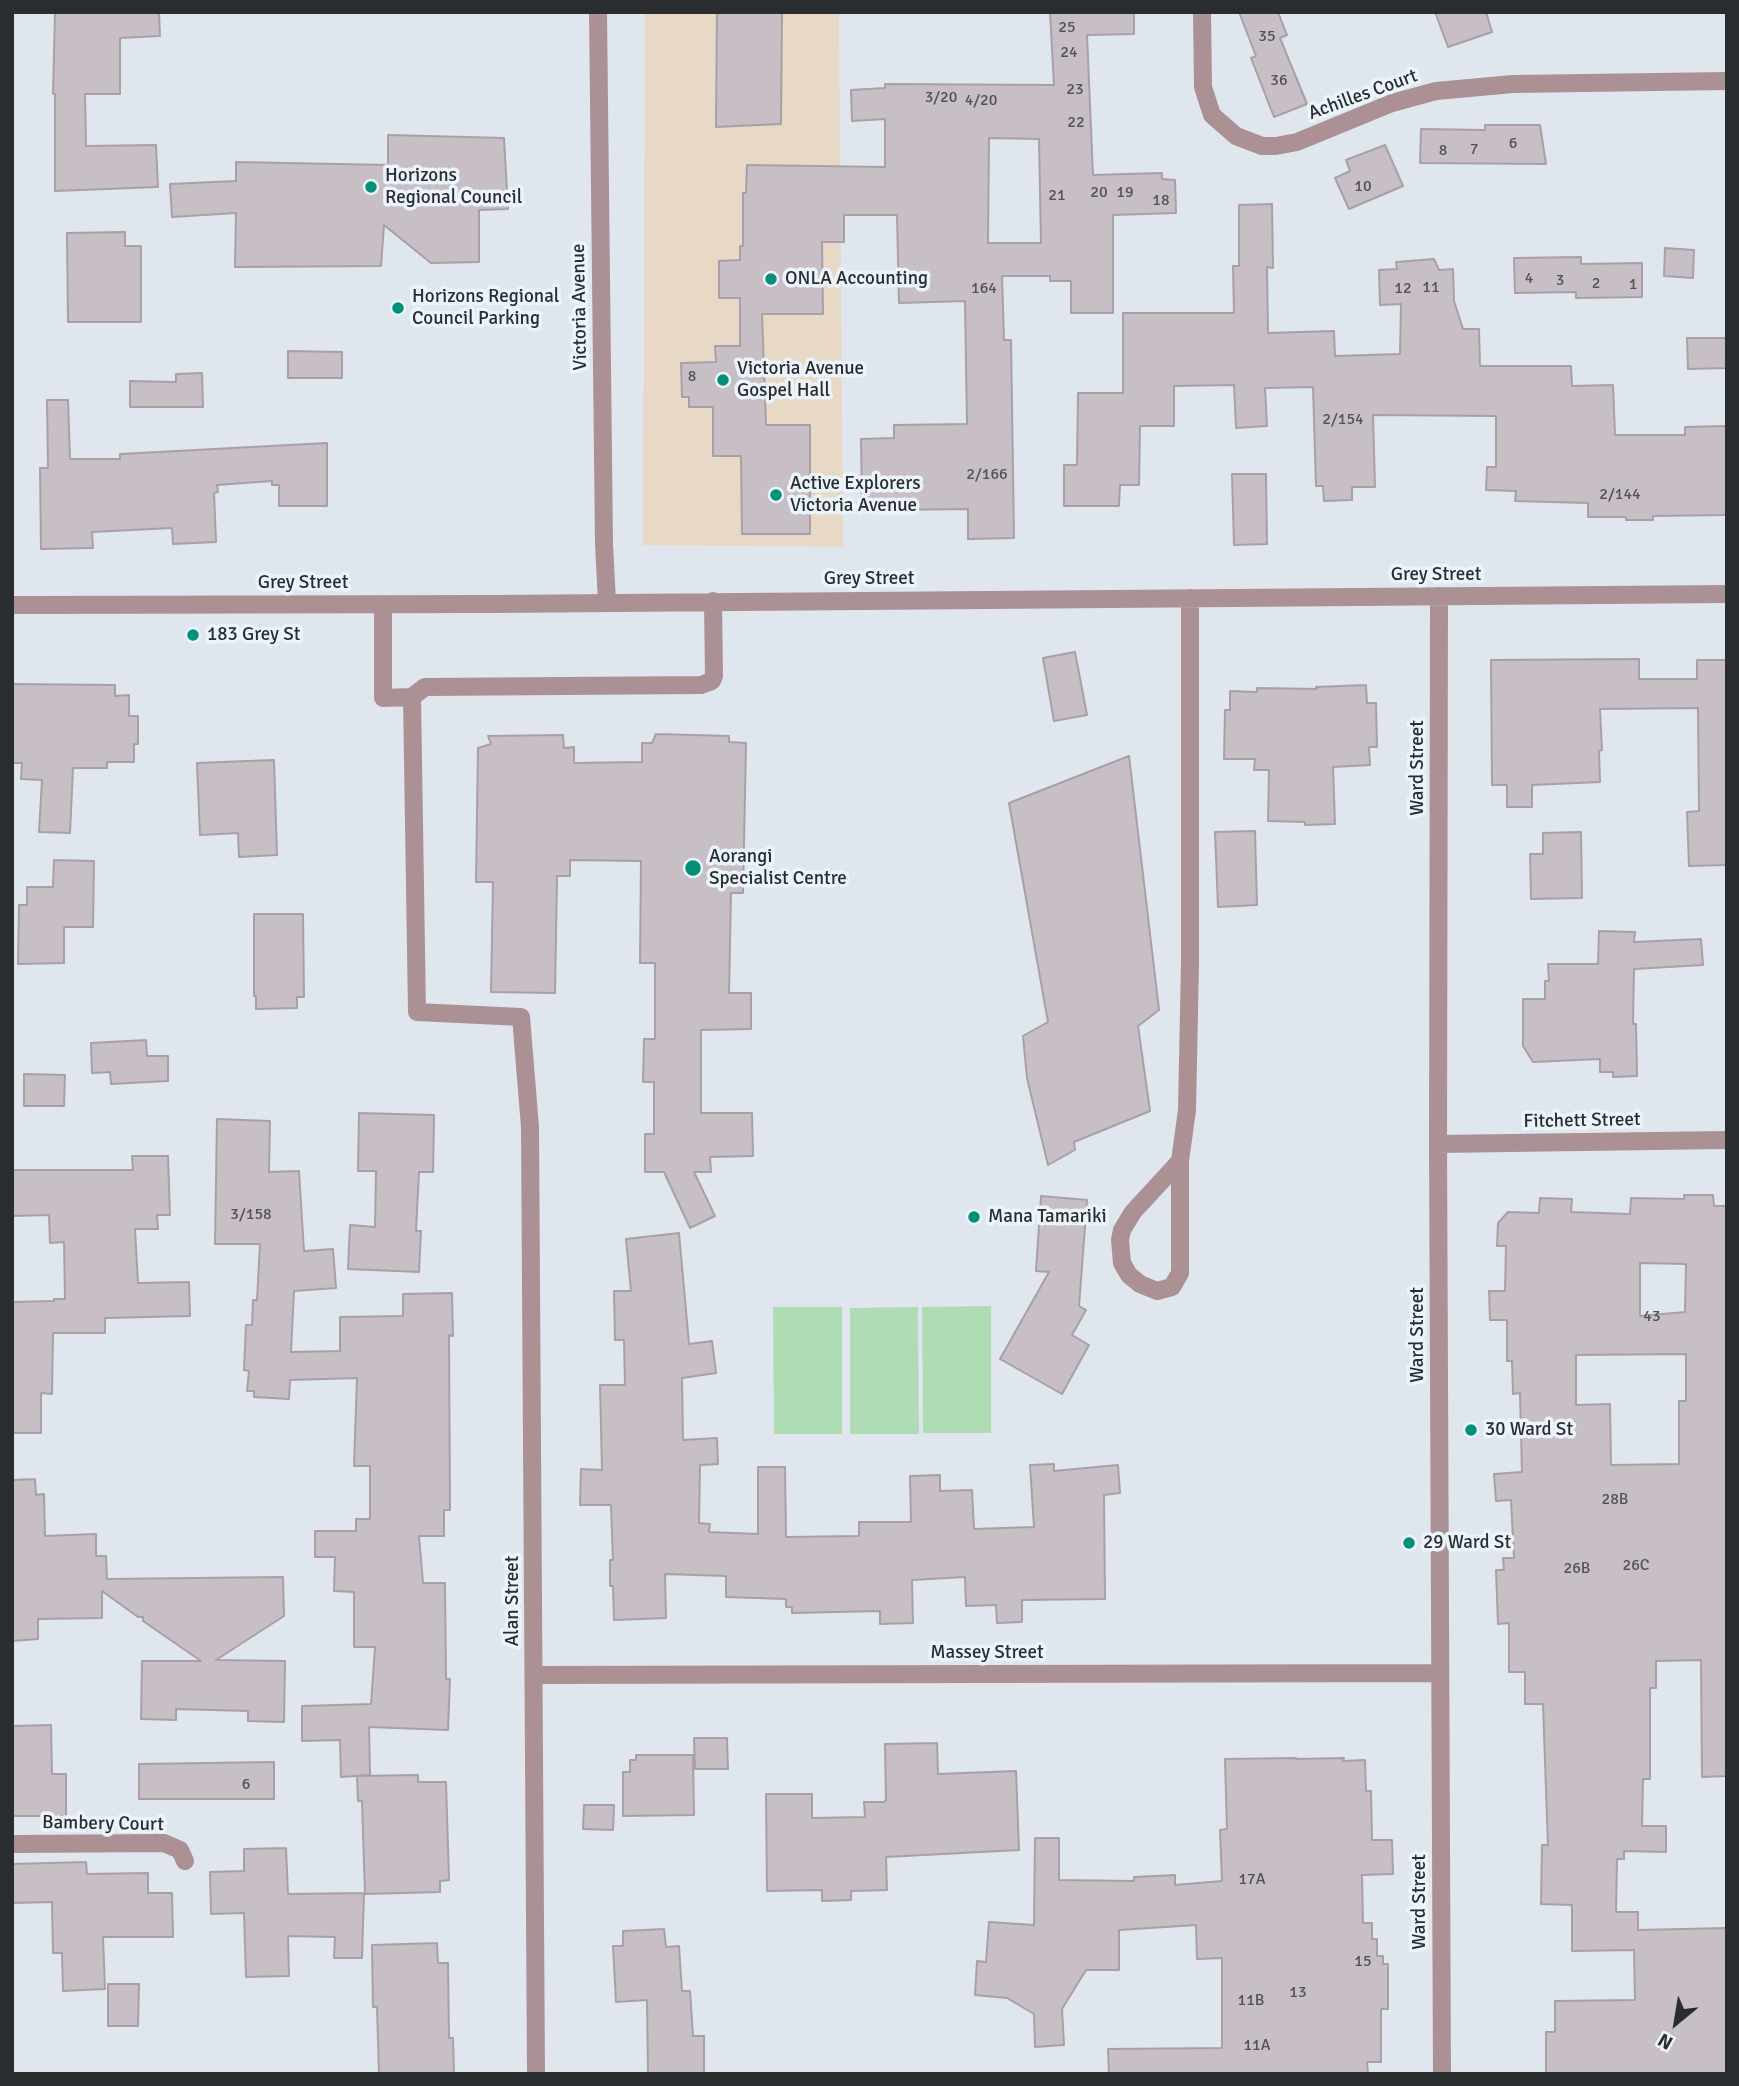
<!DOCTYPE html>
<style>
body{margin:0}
#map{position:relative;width:1739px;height:2086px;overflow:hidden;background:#dfe6ee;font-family:Signika,sans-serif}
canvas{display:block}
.frame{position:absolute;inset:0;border:14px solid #2a2d2f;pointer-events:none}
.north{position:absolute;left:1641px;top:1988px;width:70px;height:70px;-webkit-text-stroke:5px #ecf4fb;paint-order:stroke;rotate:210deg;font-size:19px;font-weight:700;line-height:28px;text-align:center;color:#2a2d2f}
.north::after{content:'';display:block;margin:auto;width:24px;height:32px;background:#2a2d2f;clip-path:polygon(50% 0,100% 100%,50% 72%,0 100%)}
</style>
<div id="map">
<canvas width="1739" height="2086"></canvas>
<div class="frame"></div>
<div class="north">N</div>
</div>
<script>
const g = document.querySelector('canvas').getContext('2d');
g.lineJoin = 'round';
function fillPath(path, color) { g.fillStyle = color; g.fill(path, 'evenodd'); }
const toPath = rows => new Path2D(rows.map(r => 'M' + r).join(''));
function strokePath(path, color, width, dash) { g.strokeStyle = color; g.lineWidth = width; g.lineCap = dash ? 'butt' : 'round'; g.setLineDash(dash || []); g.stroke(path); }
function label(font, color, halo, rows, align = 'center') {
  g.font = font + ' Signika,sans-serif'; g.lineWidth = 7; g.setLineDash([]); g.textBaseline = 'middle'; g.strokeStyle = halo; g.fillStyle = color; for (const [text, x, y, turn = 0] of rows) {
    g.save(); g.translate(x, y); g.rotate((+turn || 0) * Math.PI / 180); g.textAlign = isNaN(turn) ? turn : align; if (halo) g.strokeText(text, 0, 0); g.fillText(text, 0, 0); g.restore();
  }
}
const commercial = toPath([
 [645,12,839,12,843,547,643,545]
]);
const green = toPath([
 [991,1306,991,1433,923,1433,922,1307],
 [773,1307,842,1307,842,1434,774,1434],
 [918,1307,919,1434,850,1434,850,1308]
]);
const building = toPath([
 [55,12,159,12,160,36,120,38,120,94,85,94,86,146,156,145,158,187,55,191,55,94,53,94,55,12],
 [717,12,782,12,781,124,716,127,717,12],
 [1050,12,1134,12,1134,34,1087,35,1093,175,1162,173,1162,179,1175,180,1176,213,1113,215,1113,313,1071,313,1071,281,1050,281,1050,276,1002,276,1004,340,1011,340,1014,538,968,539,968,509,886,510,886,503,862,503,861,439,894,438,894,425,967,424,965,301,899,303,897,215,844,215,844,242,822,242,823,314,762,314,766,425,810,425,810,534,742,534,741,456,713,456,713,407,689,407,689,397,682,397,681,363,716,362,715,346,740,346,740,298,719,298,719,261,740,260,740,246,743,246,743,193,746,193,747,165,885,167,885,119,852,121,851,90,885,88,885,84,1054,85,1050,12],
 [989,138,1039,139,1041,243,988,243,989,138],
 [1239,12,1278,12,1287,35,1280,38,1307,104,1274,117,1251,58,1256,56,1239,12],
 [1435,12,1486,12,1492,32,1448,47,1435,12],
 [1485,125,1540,125,1546,164,1420,163,1421,129,1485,130,1485,125],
 [388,135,504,138,508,209,479,210,479,262,431,263,384,225,381,266,235,267,236,213,172,217,170,184,236,181,236,162,388,165,388,135],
 [1385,145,1403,186,1349,209,1335,178,1350,171,1346,160,1385,145],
 [1272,204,1273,268,1267,267,1268,333,1334,331,1335,356,1400,354,1401,304,1380,305,1379,270,1397,269,1396,262,1434,259,1439,270,1453,269,1454,301,1463,329,1479,329,1480,366,1571,366,1572,386,1613,385,1615,435,1685,435,1685,427,1727,426,1727,515,1653,516,1653,520,1626,520,1626,517,1588,517,1588,503,1515,501,1516,491,1486,490,1487,467,1496,467,1496,416,1373,415,1375,487,1352,487,1352,500,1324,501,1323,486,1316,486,1313,387,1265,388,1267,426,1236,428,1234,385,1174,386,1174,426,1140,426,1139,485,1120,485,1119,506,1064,506,1064,465,1077,465,1078,393,1123,393,1123,313,1234,313,1233,266,1239,266,1239,205,1272,204],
 [125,232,125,246,141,246,141,322,68,322,67,233,125,232],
 [1665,248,1694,250,1693,278,1664,276,1665,248],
 [1581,257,1581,264,1642,263,1642,297,1576,298,1576,292,1515,293,1514,258,1581,257],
 [1687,338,1727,338,1727,368,1688,369,1687,338],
 [288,351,342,352,342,378,288,378,288,351],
 [202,373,203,407,130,407,130,381,176,382,176,374,202,373],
 [47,400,68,400,70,459,120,459,120,454,327,443,327,506,279,506,279,485,272,485,272,481,217,485,218,492,214,493,216,542,173,544,172,528,92,532,93,548,41,549,40,468,48,468,47,400],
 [1232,474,1266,474,1267,544,1234,545,1232,474],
 [1075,652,1087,715,1054,721,1043,658,1075,652],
 [1639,659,1639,679,1697,679,1697,660,1727,660,1727,865,1689,866,1687,812,1699,811,1698,708,1600,709,1602,750,1599,751,1600,782,1532,785,1532,807,1507,807,1507,785,1492,785,1491,660,1639,659],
 [12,684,115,685,115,696,129,695,129,716,138,716,138,744,134,744,134,762,107,762,107,768,73,768,70,833,39,832,42,780,21,779,22,763,12,763,12,684],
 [1366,685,1367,703,1376,703,1377,747,1369,747,1370,765,1333,767,1335,824,1305,825,1305,822,1268,821,1269,770,1254,770,1255,759,1224,759,1225,710,1230,710,1230,691,1257,692,1257,688,1317,689,1316,687,1366,685],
 [656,734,729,736,729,742,746,743,743,893,731,893,729,993,751,993,751,1029,701,1030,701,1113,752,1113,753,1156,710,1157,711,1172,694,1172,715,1216,690,1228,664,1172,645,1172,645,1134,654,1134,654,1082,643,1082,644,1039,655,1039,655,963,640,963,641,861,570,860,570,876,557,876,555,993,491,992,493,882,476,882,478,748,491,744,488,736,563,735,564,748,574,747,574,763,642,762,642,743,652,743,656,734],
 [1129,756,1159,1010,1138,1026,1150,1111,1074,1142,1075,1150,1048,1165,1027,1078,1023,1036,1048,1022,1009,803,1129,756],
 [274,760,277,855,239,857,238,833,200,835,197,763,274,760],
 [1255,831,1257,905,1218,907,1215,832,1255,831],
 [1581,832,1582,898,1531,899,1530,854,1543,854,1543,833,1581,832],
 [54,860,94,861,93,927,64,927,64,963,18,964,19,905,27,905,27,887,53,887,54,860],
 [254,914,303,914,304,997,297,997,297,1008,256,1009,256,996,254,996,254,914],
 [1599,931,1635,932,1634,942,1701,939,1703,965,1634,969,1633,1024,1636,1024,1637,1076,1613,1077,1613,1072,1600,1072,1600,1059,1533,1062,1523,1046,1523,999,1545,999,1545,981,1549,981,1548,964,1598,964,1599,931],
 [146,1040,147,1056,168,1056,168,1081,111,1084,110,1072,92,1073,91,1043,146,1040],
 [24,1074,65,1075,64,1106,24,1106,24,1074],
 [359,1113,434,1115,433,1172,419,1172,416,1231,421,1231,419,1272,348,1269,350,1225,375,1227,376,1171,358,1171,359,1113],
 [217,1119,270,1121,269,1172,299,1171,304,1251,333,1249,336,1288,294,1291,291,1352,340,1351,340,1317,403,1316,403,1294,452,1293,453,1336,449,1335,450,1510,444,1510,444,1536,419,1536,423,1583,445,1583,446,1679,450,1679,448,1730,369,1727,370,1775,341,1777,340,1740,302,1741,302,1706,371,1704,375,1647,354,1647,354,1592,334,1591,335,1557,315,1557,315,1531,356,1531,356,1519,370,1519,370,1466,354,1466,357,1378,290,1380,289,1399,254,1397,254,1391,247,1391,249,1371,244,1370,246,1325,252,1325,253,1300,257,1300,260,1244,215,1244,217,1119],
 [132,1156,168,1156,170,1215,157,1215,158,1229,135,1229,138,1283,189,1282,190,1316,105,1318,105,1333,53,1333,52,1394,41,1393,41,1433,12,1433,12,1302,54,1301,54,1299,65,1299,64,1242,50,1243,49,1215,12,1216,12,1170,133,1170,132,1156],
 [1684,1195,1713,1195,1714,1206,1727,1206,1727,1776,1702,1777,1701,1660,1656,1661,1656,1688,1650,1688,1650,1779,1643,1779,1642,1826,1666,1826,1666,1852,1624,1851,1624,1859,1617,1859,1616,1912,1638,1912,1638,1930,1727,1928,1727,2074,1546,2074,1546,2032,1555,2032,1555,2001,1635,2000,1634,1950,1572,1951,1572,1905,1541,1904,1542,1845,1548,1845,1543,1704,1525,1704,1525,1672,1509,1672,1509,1623,1498,1624,1496,1570,1504,1570,1503,1558,1514,1558,1511,1500,1496,1501,1494,1474,1522,1472,1520,1393,1513,1394,1512,1361,1507,1361,1507,1320,1490,1320,1489,1291,1505,1291,1506,1246,1497,1246,1498,1223,1508,1212,1539,1213,1540,1198,1572,1199,1571,1212,1630,1214,1631,1198,1684,1199,1684,1195],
 [1640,1263,1686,1264,1685,1312,1640,1316,1640,1263],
 [1686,1354,1686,1401,1679,1401,1679,1464,1611,1465,1610,1404,1576,1405,1576,1355,1686,1354],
 [1041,1196,1087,1200,1079,1306,1086,1310,1072,1335,1089,1345,1062,1394,1000,1359,1049,1272,1036,1271,1041,1196],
 [679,1233,689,1344,712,1341,716,1373,682,1378,683,1440,717,1438,718,1464,700,1465,699,1523,710,1524,709,1532,758,1534,758,1467,785,1467,786,1537,859,1536,859,1522,911,1522,910,1476,940,1475,940,1491,972,1490,974,1529,1034,1527,1030,1465,1054,1464,1054,1471,1118,1465,1120,1493,1104,1495,1105,1599,1022,1600,1022,1622,997,1623,996,1605,966,1606,965,1577,912,1580,913,1623,880,1624,880,1611,792,1613,792,1607,786,1607,786,1599,726,1597,726,1576,665,1574,666,1618,614,1620,613,1586,610,1586,610,1560,613,1560,611,1505,580,1505,581,1469,602,1470,600,1385,625,1385,624,1340,615,1340,614,1291,631,1291,626,1239,679,1233],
 [35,1479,36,1495,44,1494,45,1536,96,1534,96,1556,106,1556,107,1579,283,1577,284,1616,216,1660,285,1661,284,1722,248,1721,248,1711,176,1709,176,1720,141,1719,142,1661,201,1661,143,1621,143,1617,138,1617,102,1591,102,1618,38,1619,38,1639,12,1641,12,1480,35,1479],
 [51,1725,52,1774,66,1774,66,1816,12,1816,12,1726,51,1725],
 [694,1738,727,1738,728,1769,695,1769,694,1738],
 [937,1743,938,1774,1016,1771,1019,1850,886,1857,887,1890,851,1891,851,1900,822,1901,822,1890,767,1891,766,1794,812,1794,812,1818,865,1817,864,1802,884,1802,886,1800,885,1744,937,1743],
 [636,1755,693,1755,694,1815,623,1816,623,1772,630,1772,630,1760,636,1760,636,1755],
 [1296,1758,1296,1759,1344,1758,1343,1761,1365,1760,1366,1791,1371,1791,1372,1840,1392,1840,1393,1874,1362,1875,1363,1923,1372,1923,1372,1939,1377,1939,1377,1956,1383,1956,1383,1964,1388,1964,1388,2009,1381,2009,1381,2062,1367,2062,1368,2074,1109,2074,1108,2049,1222,2048,1222,1958,1197,1959,1196,1925,1119,1930,1119,1970,1086,1970,1062,2009,1064,2045,1035,2047,1034,2014,1007,1998,975,1995,977,1961,986,1962,989,1922,1034,1925,1035,1838,1059,1838,1059,1880,1134,1881,1134,1877,1175,1875,1175,1885,1222,1881,1220,1830,1227,1829,1225,1759,1296,1758],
 [274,1762,274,1799,139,1799,139,1764,274,1762],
 [418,1775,418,1782,446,1782,449,1880,440,1881,440,1892,365,1894,362,1801,358,1801,357,1776,418,1775],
 [584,1805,614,1805,613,1830,583,1829,584,1805],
 [286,1848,288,1894,364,1893,362,1958,334,1958,335,1937,288,1936,289,1976,246,1977,244,1913,211,1914,210,1872,244,1871,244,1849,286,1848],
 [86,1862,87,1874,148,1873,148,1893,172,1893,173,1937,103,1937,105,1989,63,1991,62,1953,53,1953,52,1902,12,1903,12,1864,86,1862],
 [664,1929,666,1947,679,1946,682,1991,690,1991,693,2036,704,2036,704,2074,648,2074,647,2000,616,2002,613,1946,623,1946,623,1931,664,1929],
 [437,1943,438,1963,448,1963,449,2038,453,2038,454,2074,379,2074,377,2007,373,2007,372,1945,437,1943],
 [108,1984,139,1984,138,2026,108,2026,108,1984]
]);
const minor = toPath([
 [598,12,604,544,607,602],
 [1202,12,1203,87,1212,115,1236,136,1262,146,1276,146,1297,142,1392,103,1436,91,1513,84,1727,81],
 [1439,596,1438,1144,1442,2074],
 [383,604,383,698,412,697,417,1012,521,1017,530,1127,536,2074],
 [12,605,493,604,1727,594],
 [412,697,425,687,701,685,712,681,714,676,713,601],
 [1438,1144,1727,1140],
 [1180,1161,1133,1212,1122,1230,1120,1240,1122,1263,1129,1275,1140,1284,1157,1291,1172,1287,1180,1273,1180,1161,1187,1110,1190,963,1190,598],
 [535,1675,1440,1673],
 [12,1844,164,1843,180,1850,185,1861]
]);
const markers = [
 [371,187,7,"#039079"],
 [771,279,7,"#039079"],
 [398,308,7,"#039079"],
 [723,380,7,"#039079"],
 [776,495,7,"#039079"],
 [193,635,7,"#039079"],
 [693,868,9,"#039079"],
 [974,1217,7,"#039079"],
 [1471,1430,7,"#039079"],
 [1409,1543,7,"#039079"]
];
const numberNames = [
 ["25",1067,28],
 ["35",1267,37],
 ["24",1069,53],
 ["36",1279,81],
 ["23",1075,90],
 ["3/20",941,98],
 ["4/20",981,101],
 ["22",1076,123],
 ["6",1513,144],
 ["7",1474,150],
 ["8",1443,151],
 ["10",1363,187],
 ["20",1099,193],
 ["19",1125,193],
 ["21",1057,196],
 ["18",1161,201],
 ["4",1529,279],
 ["3",1560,281],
 ["2",1596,284],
 ["1",1633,285],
 ["11",1431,288],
 ["164",984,289],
 ["12",1403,289],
 ["8",692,377],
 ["2/154",1343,420],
 ["2/166",987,475],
 ["2/144",1620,495],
 ["3/158",251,1215],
 ["43",1652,1317],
 ["28B",1615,1500],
 ["26C",1636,1566],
 ["26B",1577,1569],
 ["6",246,1785],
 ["17A",1252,1880],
 ["15",1363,1962],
 ["13",1298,1993],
 ["11B",1251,2001],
 ["11A",1257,2046]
];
const streetNames = [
 ["Achilles Court",1363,95,-20],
 ["Victoria Avenue",580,307,-91],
 ["Grey Street",1436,575],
 ["Grey Street",869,579],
 ["Grey Street",303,583],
 ["Ward Street",1418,768,-90],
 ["Fitchett Street",1582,1121,-1],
 ["Ward Street",1418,1335,-90],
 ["Alan Street",513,1601,-90],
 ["Massey Street",987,1653],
 ["Bambery Court",103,1824,1],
 ["Ward Street",1420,1902,-90]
];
const poiNames = [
 ["Horizons",385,176],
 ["Regional Council",385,198],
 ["ONLA Accounting",785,279],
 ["Horizons Regional",412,297],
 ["Council Parking",412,319],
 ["Victoria Avenue",737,369],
 ["Gospel Hall",737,391],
 ["Active Explorers",790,484],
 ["Victoria Avenue",790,506],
 ["183 Grey St",207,635],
 ["Aorangi",709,857],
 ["Specialist Centre",709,879],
 ["Mana Tamariki",988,1217],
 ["30 Ward St",1485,1430],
 ["29 Ward St",1423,1543]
];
fillPath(commercial, '#e7d9c6');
fillPath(green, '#afdbb5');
fillPath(building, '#c8bfc6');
strokePath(building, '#a8a0a6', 2);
strokePath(minor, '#ab9194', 18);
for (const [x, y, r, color] of markers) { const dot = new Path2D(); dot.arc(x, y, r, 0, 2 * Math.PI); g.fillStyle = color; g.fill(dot); strokePath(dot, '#ecf4fb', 2.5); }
label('16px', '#525255', null, numberNames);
label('19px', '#2a2d2f', '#ecf4fb', streetNames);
label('19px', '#2a2d2f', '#ecf4fb', poiNames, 'left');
</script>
